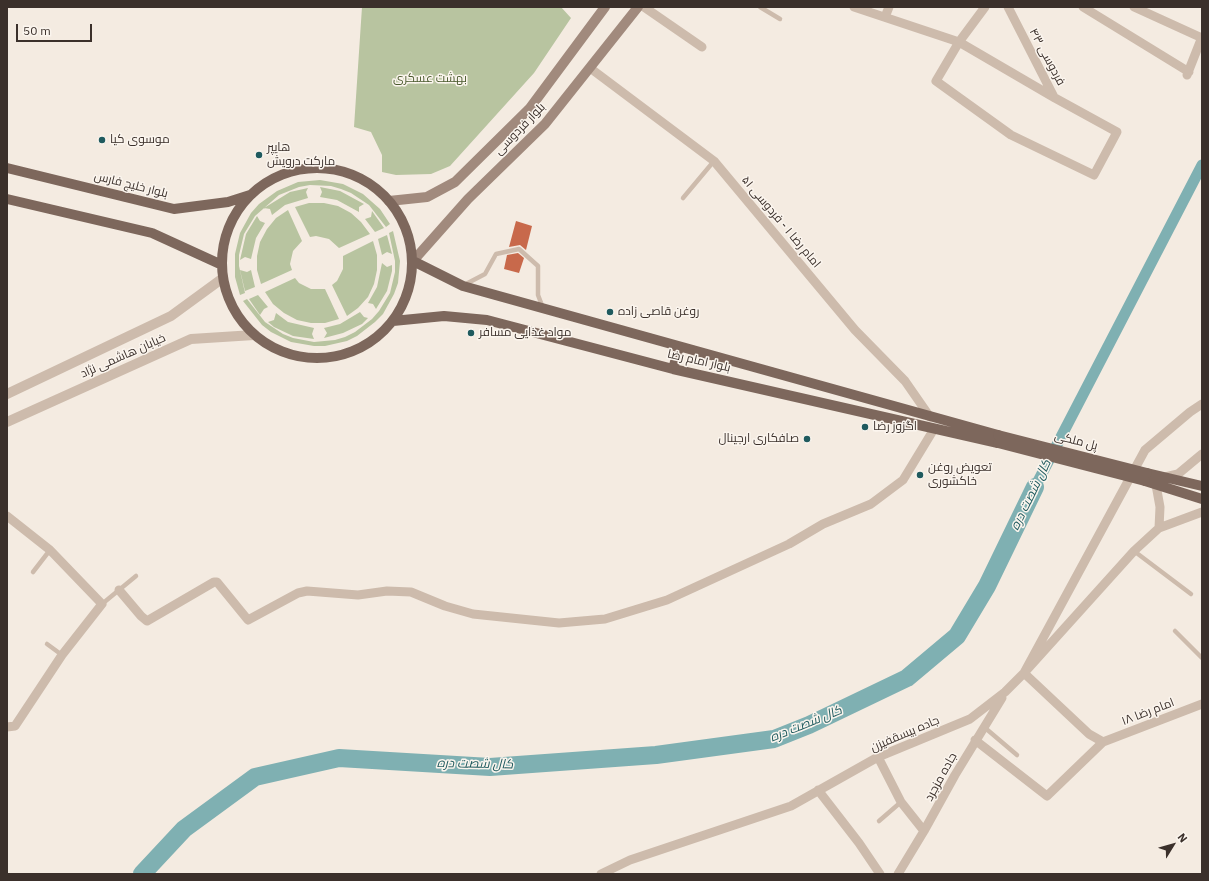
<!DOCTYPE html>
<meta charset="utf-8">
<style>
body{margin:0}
#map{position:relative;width:1209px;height:881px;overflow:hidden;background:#f4ebe1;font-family:"IBM Plex Sans",sans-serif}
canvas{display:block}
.frame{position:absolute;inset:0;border:8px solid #3b302b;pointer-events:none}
.north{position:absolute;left:1153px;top:825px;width:40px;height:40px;-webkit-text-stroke:3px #fbf5ee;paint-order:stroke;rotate:53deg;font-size:11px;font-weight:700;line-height:16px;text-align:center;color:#3b302b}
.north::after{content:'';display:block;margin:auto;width:14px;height:18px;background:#3b302b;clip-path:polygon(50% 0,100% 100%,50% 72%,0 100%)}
.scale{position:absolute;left:16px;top:24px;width:76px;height:18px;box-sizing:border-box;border:2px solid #3b302b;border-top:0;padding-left:5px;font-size:12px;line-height:14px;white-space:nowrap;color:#3b302b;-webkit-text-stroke:3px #fbf5ee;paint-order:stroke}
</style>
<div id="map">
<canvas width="1209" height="881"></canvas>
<div class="frame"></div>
<div class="north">N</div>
<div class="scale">50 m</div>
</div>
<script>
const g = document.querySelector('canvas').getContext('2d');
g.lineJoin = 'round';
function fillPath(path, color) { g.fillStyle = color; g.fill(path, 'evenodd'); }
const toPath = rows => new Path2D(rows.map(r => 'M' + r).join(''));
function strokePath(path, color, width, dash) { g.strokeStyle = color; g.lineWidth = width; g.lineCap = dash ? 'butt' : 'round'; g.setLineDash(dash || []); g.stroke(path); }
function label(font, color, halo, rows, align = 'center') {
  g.font = font + ' "IBM Plex Sans",Cairo,sans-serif'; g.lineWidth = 3; g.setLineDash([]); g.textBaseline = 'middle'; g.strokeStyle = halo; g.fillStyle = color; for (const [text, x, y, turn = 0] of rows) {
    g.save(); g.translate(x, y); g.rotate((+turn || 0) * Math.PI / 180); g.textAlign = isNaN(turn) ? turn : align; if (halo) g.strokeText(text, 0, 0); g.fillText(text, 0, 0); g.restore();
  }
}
const green = toPath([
 [362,7,561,7,571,18,534,73,450,166,431,174,396,175,382,172,382,155,371,132,354,127],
 [320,180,343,184,363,194,380,209,390,224,386,227,369,205,351,193,341,189,331,186,310,185,299,187,279,195,255,216,244,234,239,255,239,266,245,293,240,295,235,277,235,254,240,233,251,213,259,204,277,191,298,182],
 [320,187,340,191,364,204,359,207,359,212,337,200,320,197,322,192],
 [308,188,306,192,308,198,285,205,272,215,270,209,264,208,290,192],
 [309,203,324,203,338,206,351,213,361,222,370,234,339,248,329,239,316,236,310,237,295,207],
 [288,210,302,241,293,251,290,264,292,270,261,284,257,270,257,256,260,242,267,229,276,218],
 [372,211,384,228,375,232,365,219,371,217],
 [257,216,260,221,265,223,256,238,251,259,245,257,240,260,246,234],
 [393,231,400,261,398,283,394,294,383,314,375,322,357,336,347,341,325,346,314,346,291,342,271,332,262,325,243,301,247,299,265,322,283,334,293,338,314,342,335,340,345,337,355,332,372,319,379,311,390,293,395,272,395,261,389,233],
 [387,235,392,254,387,252,382,255,378,239],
 [373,241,377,255,377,270,374,284,368,297,358,308,347,316,332,285,337,281,343,269,343,256],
 [382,263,387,267,392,265,392,271,387,291,376,309,373,304,368,303,377,287],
 [240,270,247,272,251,270,255,287,245,291],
 [295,278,299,283,311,289,325,289,339,319,325,323,311,323,297,320,284,313,273,304,265,292],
 [258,295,268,307,264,309,260,315,249,299],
 [360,312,364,317,368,318,362,324,343,333,324,338,327,333,324,328,340,324],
 [276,313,288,322,314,328,312,334,314,339,293,336,274,327,268,322,274,320]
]);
const canal = toPath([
 [1035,487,1202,165]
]);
const river = toPath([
 [142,874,184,829,255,777,339,758,490,767,656,755,774,739,809,725,907,678,957,636,987,586,1035,487]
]);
const building = toPath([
 [516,221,532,226,526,250,520,245,509,247],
 [518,253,524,258,519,273,504,269,507,255]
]);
const service = toPath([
 [760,7,780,19],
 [683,198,714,161],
 [464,285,485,274,496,254,519,249,538,266,538,295,543,308],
 [1134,551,1191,594],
 [33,572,50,550],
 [102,604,136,576],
 [1175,631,1202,658],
 [47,644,62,655],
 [984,727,1017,755],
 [879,821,901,802]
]);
const minor = toPath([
 [644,7,702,47],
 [854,7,959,42,1055,98,1117,132,1094,175,1011,135,936,81,959,42,985,7],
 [1008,7,1054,97],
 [1083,7,1189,72],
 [1134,7,1202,38],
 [885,17,889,7],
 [590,68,714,161,855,330,905,381,930,417],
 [1187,75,1202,37],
 [1165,477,1178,474,1202,454],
 [1156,485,1160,507,1159,528],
 [7,516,50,550,102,604,62,655,15,726,7,727],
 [119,590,141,616,147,621,214,582,217,582,248,620,298,593,307,591,358,595,387,591,411,592,445,606,473,614,559,623,605,619,667,600,789,544,823,524,871,504,903,480,934,429],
 [975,740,1047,796,1103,742,1202,704],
 [1103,742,1089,734,1024,673,1145,450,1190,412,1202,404],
 [878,757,901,802,924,831],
 [818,790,859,843,880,874],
 [601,874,630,860,791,806,878,757,970,719,1005,692,1024,673,1134,551,1159,528,1202,512],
 [898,874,924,831,955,775,1002,698]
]);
const tertiary = toPath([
 [7,394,171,316,223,278],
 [7,422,191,339,254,335]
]);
const secondary = toPath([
 [389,201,427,197,455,182,530,108,605,7],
 [413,261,468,199,545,124,638,7]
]);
const primary = toPath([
 '222 263a95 95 0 1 1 190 0a95 95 0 1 1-190 0Z',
 [7,168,174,209,228,202,250,195],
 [7,199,152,233,222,265],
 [413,261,463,286,998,435],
 [393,321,444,316,487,320,673,369,998,443],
 [673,369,679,347],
 [1147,473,1202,486],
 [1145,481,1202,499]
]);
const primaryBridge = toPath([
 [998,435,1147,473],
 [998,443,1145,481]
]);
const markers = [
 [102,140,4,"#1f5a5e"],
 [259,155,4,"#1f5a5e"],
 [610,312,4,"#1f5a5e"],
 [471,333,4,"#1f5a5e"],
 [865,427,4,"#1f5a5e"],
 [807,439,4,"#1f5a5e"],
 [920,475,4,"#1f5a5e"]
];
const streetNames = [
 ["فردوسی ۴۳",1047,57,62],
 ["بلوار فردوسی",520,129,-46],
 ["بلوار خلیج فارس",131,185,14],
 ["امام رضا ۱ - فردوسی ۵۱",781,222,50],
 ["خیابان هاشمی نژاد",123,356,-24],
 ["بلوار امام رضا",699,361,13],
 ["پل ملکی",1076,441,14],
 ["امام رضا ۱۸",1148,712,-21],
 ["جاده بیسقفیزن",905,734,-23],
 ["جاده مزجرد",941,777,-61]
];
const parkNames = [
 ["بهشت عسکری",430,79]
];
const poiNames = [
 ["موسوی کیا",110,140],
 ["هایپر",267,148],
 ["مارکت درویش",267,162],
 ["روغن قاصی زاده",618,312],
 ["مواد غذایی مسافر",479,333],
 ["اگزوز رضا",873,427],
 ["صافکاری ارجینال",799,439,"right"],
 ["تعویض روغن",928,468],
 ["خاکشوری",928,482]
];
const waterNames = [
 ["کال شصت دره",1031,495,-64],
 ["کال شصت دره",806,724,-22],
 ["کال شصت دره",475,764,1]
];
fillPath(green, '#b8c4a0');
strokePath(canal, '#7fb0b2', 11);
strokePath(river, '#7fb0b2', 18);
fillPath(building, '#c8694b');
strokePath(service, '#cdbbac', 4.5);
strokePath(minor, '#cdbbac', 9);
strokePath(tertiary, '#cdbbac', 10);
strokePath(secondary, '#a18a7d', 10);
strokePath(primary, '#7d675c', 10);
strokePath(primaryBridge, '#7d675c', 10);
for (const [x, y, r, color] of markers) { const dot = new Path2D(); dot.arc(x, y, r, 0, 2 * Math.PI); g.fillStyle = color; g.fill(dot); strokePath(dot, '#fbf5ee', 1.5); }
label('12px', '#3b302b', '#fbf5ee', streetNames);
label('12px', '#4a5a2e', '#fbf5ee', parkNames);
label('12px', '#3b302b', '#fbf5ee', poiNames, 'left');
label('italic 13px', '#1f5a5e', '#fbf5ee', waterNames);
</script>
